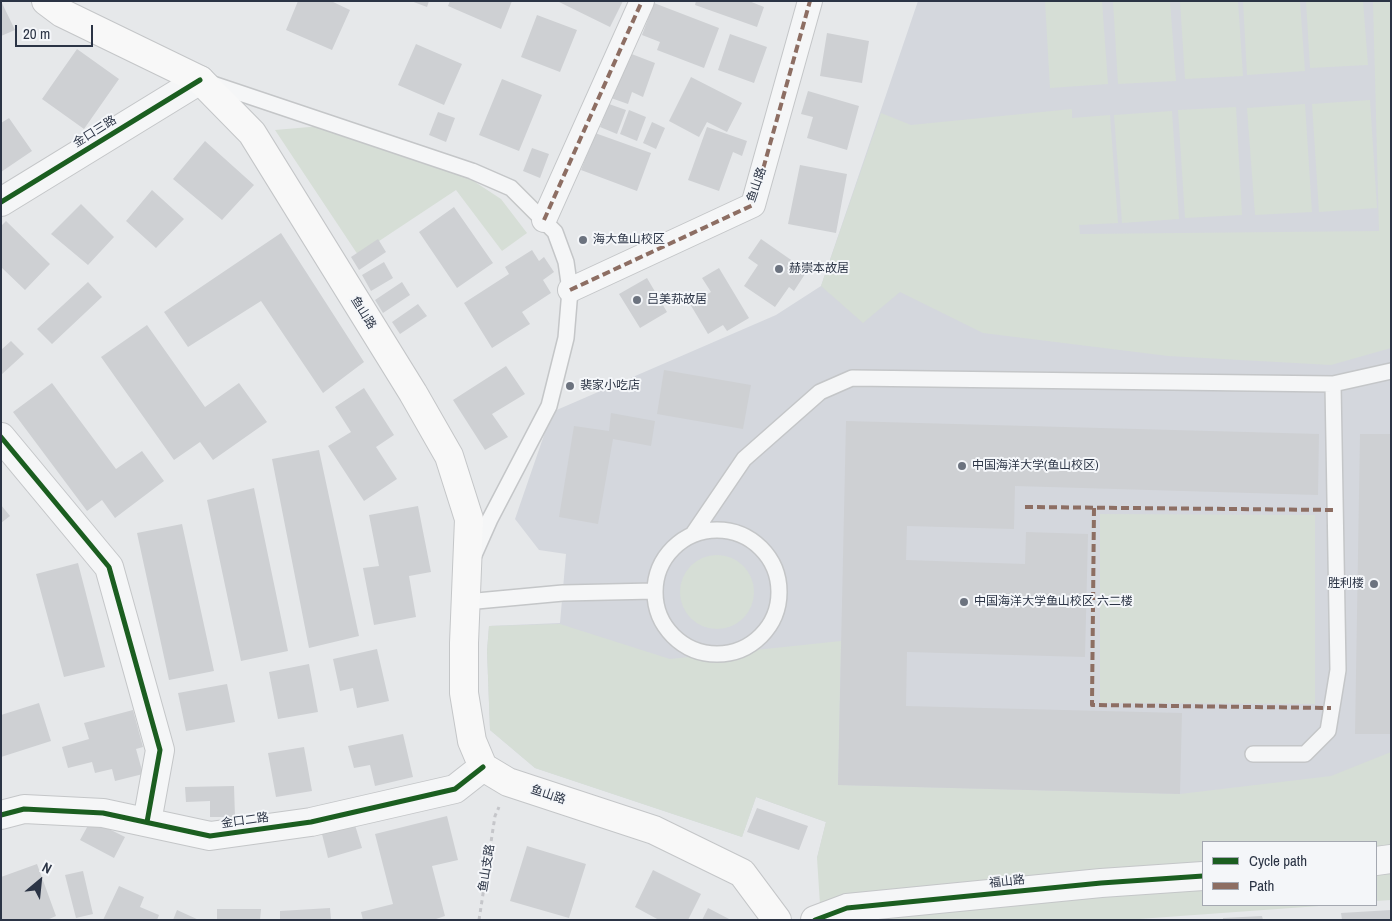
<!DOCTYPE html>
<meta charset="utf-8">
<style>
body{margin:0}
#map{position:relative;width:1392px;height:921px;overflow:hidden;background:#e6e8ea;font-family:"Archivo Narrow",sans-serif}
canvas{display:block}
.frame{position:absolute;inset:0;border:2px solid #2b3445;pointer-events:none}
.legend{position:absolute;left:1202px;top:841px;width:175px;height:65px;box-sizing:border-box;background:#f4f6f9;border:1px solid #a4a8b1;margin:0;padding:6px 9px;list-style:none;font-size:15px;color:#2b3445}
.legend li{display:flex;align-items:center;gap:10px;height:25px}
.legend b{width:25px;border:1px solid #a4a8b1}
.north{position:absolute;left:15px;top:856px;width:50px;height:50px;-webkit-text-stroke:4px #f4f6f9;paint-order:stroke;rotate:28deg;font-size:14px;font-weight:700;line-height:20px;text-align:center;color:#2b3445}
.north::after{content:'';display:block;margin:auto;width:18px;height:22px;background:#2b3445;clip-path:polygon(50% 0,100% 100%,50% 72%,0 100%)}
.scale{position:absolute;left:15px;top:25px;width:78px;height:22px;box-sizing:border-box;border:2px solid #2b3445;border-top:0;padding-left:6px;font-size:15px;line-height:18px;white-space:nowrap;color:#2b3445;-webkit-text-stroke:4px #f4f6f9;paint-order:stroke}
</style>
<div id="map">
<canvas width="1392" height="921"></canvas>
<div class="frame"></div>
<ul class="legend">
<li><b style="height:6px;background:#1b5e20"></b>Cycle path</li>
<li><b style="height:6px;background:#8d6e63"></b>Path</li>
</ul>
<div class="north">N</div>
<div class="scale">20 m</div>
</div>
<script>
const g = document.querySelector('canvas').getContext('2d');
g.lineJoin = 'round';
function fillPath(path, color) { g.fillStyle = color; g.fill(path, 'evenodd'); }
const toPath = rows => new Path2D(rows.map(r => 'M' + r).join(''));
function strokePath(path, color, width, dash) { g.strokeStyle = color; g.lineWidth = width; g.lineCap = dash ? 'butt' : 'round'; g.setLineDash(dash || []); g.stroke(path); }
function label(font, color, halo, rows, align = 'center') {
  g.font = font + ' "Archivo Narrow","Noto Sans SC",sans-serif'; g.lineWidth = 4; g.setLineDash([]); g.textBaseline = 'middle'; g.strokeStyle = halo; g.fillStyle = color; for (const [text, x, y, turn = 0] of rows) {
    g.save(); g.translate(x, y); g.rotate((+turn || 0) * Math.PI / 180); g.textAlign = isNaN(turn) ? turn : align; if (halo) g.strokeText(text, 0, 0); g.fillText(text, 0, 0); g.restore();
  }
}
const built = toPath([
 [918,1,1391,1,1391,827,891,868,817,858,826,822,756,797,742,837,535,768,490,730,487,651,489,626,560,623,566,554,539,550,515,519,552,412,776,315,821,286]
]);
const green = toPath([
 [1045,1,1102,1,1108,84,1050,88],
 [1113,1,1170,1,1176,81,1118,84],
 [1180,1,1238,1,1243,76,1185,79],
 [1243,1,1300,1,1305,71,1247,75],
 [1306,1,1363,1,1368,65,1310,68],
 [1373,1,1391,1,1391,348,1331,365,1168,356,983,333,900,292,863,323,821,286,881,113,911,125,1072,109,1072,118,1110,115,1118,223,1079,225,1080,234,1379,231],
 [1370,100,1377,208,1319,212,1312,104],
 [1305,104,1312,212,1255,215,1247,108],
 [1236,107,1242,215,1185,218,1178,110],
 [1172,111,1179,219,1122,223,1114,115],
 [321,126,472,180,501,199,527,233,502,251,456,190,358,255,275,130],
 [1100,514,1315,515,1315,704,1100,703],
 '680 592a37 37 0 1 1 74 0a37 37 0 1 1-74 0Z',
 [560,624,670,659,841,641,838,785,1180,794,1331,776,1391,752,1391,900,1376,901,1376,842,1203,842,1203,905,1333,905,1125,920,821,920,817,858,826,822,756,797,742,837,535,768,490,730,487,651,489,626]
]);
const building = toPath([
 [1,1,15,30,1,36],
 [298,1,331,1,350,10,332,50,286,30],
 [411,1,429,1,427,7],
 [450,1,512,1,501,29,448,6],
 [557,1,623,1,610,27],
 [696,1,749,1,764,7,757,27,695,5],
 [654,3,719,28,704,68,657,50,660,42,642,35],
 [537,15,577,30,560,72,521,57],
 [827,33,869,41,862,83,820,76],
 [730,34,767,47,754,83,718,70],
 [416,44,462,64,444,105,398,85],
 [77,49,119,79,84,129,42,99],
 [629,53,655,63,643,97,632,92,628,104,611,98],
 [691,77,742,103,727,132,707,122,699,137,669,121],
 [502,79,542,95,519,151,479,135],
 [808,91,859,106,847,150,807,138,813,117,801,114],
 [609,104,626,110,617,134,600,127],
 [629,110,646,117,637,141,620,134],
 [438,112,455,118,446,142,429,135],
 [9,118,32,151,1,172,1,123],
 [652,122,665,128,656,149,643,143],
 [707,127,747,141,742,156,733,152,719,191,688,180],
 [595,133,651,153,637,191,581,170],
 [205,141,254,185,222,220,173,179],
 [532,148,549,154,540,178,523,171],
 [800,165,847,174,836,233,788,224],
 [152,190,184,219,156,248,126,221],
 [81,204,114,237,88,265,51,234],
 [454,207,493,263,457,288,419,232],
 [6,221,50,264,25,290,1,267,1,226],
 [281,233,364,362,323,393,261,301,188,347,164,312],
 [378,239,386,252,359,270,351,257],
 [761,239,807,271,794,291,789,287,775,307,744,286,758,265,748,258],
 [532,250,539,261,544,257,554,272,543,280,551,293,522,312,530,324,492,348,464,303,509,274,505,267],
 [384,262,393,278,371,291,362,275],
 [719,268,749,318,727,331,723,325,708,334,690,304,711,292,702,278],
 [647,278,667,312,640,328,619,294],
 [88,282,102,297,52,344,37,329],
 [402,282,410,295,383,313,375,300],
 [418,304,427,316,400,334,392,322],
 [147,325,205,407,239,383,267,422,213,460,200,442,174,460,101,357],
 [11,341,24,354,1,375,1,350],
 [506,366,525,394,492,414,508,437,485,450,453,400],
 [664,370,751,385,743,429,657,414],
 [52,383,116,469,142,451,164,481,115,518,102,500,87,511,13,412],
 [364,388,394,435,376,447,397,479,364,501,328,446,351,432,335,407],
 [611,413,655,421,651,446,613,439,598,524,559,517,574,426,609,431],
 [846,421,1319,434,1318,495,1015,486,1014,529,907,526,906,560,1025,564,1026,532,1088,534,1085,657,907,652,906,706,1182,713,1180,794,838,785],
 [1360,434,1391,434,1391,734,1355,734],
 [319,450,359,636,309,648,272,459],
 [254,488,288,651,241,661,207,500],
 [1,505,10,516,1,523],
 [418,506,431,572,409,576,416,617,374,625,363,568,379,566,369,515],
 [182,524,214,671,169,680,137,533],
 [78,563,105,667,64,677,36,574],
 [377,649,389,701,357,708,353,688,340,691,333,659],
 [309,664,318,712,278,719,269,672],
 [227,684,235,722,186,731,178,693],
 [39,703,51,741,1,757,1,715],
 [133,710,143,747,136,749,143,774,115,781,112,769,95,773,92,762,68,768,62,747,89,739,84,723],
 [403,734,413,777,375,786,370,765,354,768,348,746],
 [304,747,312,791,276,797,268,753],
 [234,786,235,817,210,817,210,801,186,802,185,787],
 [757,808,808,826,799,850,747,832],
 [447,816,458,860,432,866,445,916,433,920,363,920,361,912,393,904,375,834],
 [91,820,125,837,114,858,80,840],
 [355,825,362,848,328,858,322,834],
 [527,846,586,864,569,918,510,901],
 [37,864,56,916,47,920,1,920,1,877],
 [653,870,701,894,688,920,659,920,635,907],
 [83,871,93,914,76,918,65,875],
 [119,886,144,897,140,907,159,915,157,920,103,920],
 [330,908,331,920,280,920,280,911],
 [708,908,731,920,702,920],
 [217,909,261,909,260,920,217,920],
 [177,910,199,920,173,920],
 [1391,910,1391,920,1342,920,1341,913],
 [1262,916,1263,920,1223,920,1223,918]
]);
const path = toPath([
 [479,920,495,816,499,807]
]);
const service = toPath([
 [210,83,472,171,511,188,555,232,566,262,570,290,566,338,549,406,490,519,474,555],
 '655 592a62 62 0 1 1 124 0a62 62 0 1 1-124 0Z',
 [693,534,744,459,820,392,852,378,1333,384,1391,371],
 [466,602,563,593,654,591],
 [1253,754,1305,754,1328,731,1338,670,1333,384]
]);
const pedestrian = toPath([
 [544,220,642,1],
 [570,290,753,205,810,1]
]);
const minor = toPath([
 [1,202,200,80],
 [1,437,109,567,160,750,147,822],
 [1,815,24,809,103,813,210,836,311,822,455,789,483,767]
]);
const tertiary = toPath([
 [1376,861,1391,859],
 [815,920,847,908,1101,883,1203,876]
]);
const secondary = toPath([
 [46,1,62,13,200,80,252,133,413,393,449,456,469,519,464,643,464,693,472,741,483,767,508,782,654,830,742,873,777,920]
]);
const quiet = toPath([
 [544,220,642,1],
 [570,290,753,205,810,1],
 [1025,507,1335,510],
 [1094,508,1092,705,1331,708]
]);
const cycleway = toPath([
 [1,202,200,80],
 [1,437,109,567,160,750,147,822],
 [1,815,24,809,103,813,210,836,311,822,455,789,483,767],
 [815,920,847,908,1101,883,1203,876]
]);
const markers = [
 [583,240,5,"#6c737f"],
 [779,269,5,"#6c737f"],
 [637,300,5,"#6c737f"],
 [570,386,5,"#6c737f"],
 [962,466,5,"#6c737f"],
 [1374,584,5,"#6c737f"],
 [964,602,5,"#6c737f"]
];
const streetNames = [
 ["金口三路",95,132,-32],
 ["鱼山路",757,185,-71],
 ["鱼山路",363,313,58],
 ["鱼山路",548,795,18],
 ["金口二路",245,821,-8],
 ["鱼山支路",487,868,-81],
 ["福山路",1007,882,-6]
];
const poiNames = [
 ["海大鱼山校区",593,240],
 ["赫崇本故居",789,269],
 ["吕美荪故居",647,300],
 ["裴家小吃店",580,386],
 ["中国海洋大学(鱼山校区)",972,466],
 ["胜利楼",1364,584,"right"],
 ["中国海洋大学鱼山校区 六二楼",974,602]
];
fillPath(built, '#d4d7dd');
fillPath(green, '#d6ded6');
fillPath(building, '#ced0d3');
strokePath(service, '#c4c6c8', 18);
strokePath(pedestrian, '#c4c6c8', 26);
strokePath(minor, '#c4c6c8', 30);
strokePath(tertiary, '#c4c6c8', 30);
strokePath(secondary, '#c4c6c8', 30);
strokePath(path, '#c5c6ca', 3, [4, 4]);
strokePath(service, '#f5f6f7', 15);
strokePath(pedestrian, '#f5f6f7', 24);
strokePath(minor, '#f5f6f7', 28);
strokePath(tertiary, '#f5f6f7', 28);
strokePath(secondary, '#f8f8f8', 28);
strokePath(quiet, '#8d6e63', 4, [8, 4]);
strokePath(cycleway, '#1b5e20', 5);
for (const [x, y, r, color] of markers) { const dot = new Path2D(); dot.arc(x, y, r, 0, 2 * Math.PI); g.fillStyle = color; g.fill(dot); strokePath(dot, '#f4f6f9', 2); }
label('12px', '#2b3445', '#f4f6f9', streetNames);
label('12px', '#2b3445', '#f4f6f9', poiNames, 'left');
</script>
